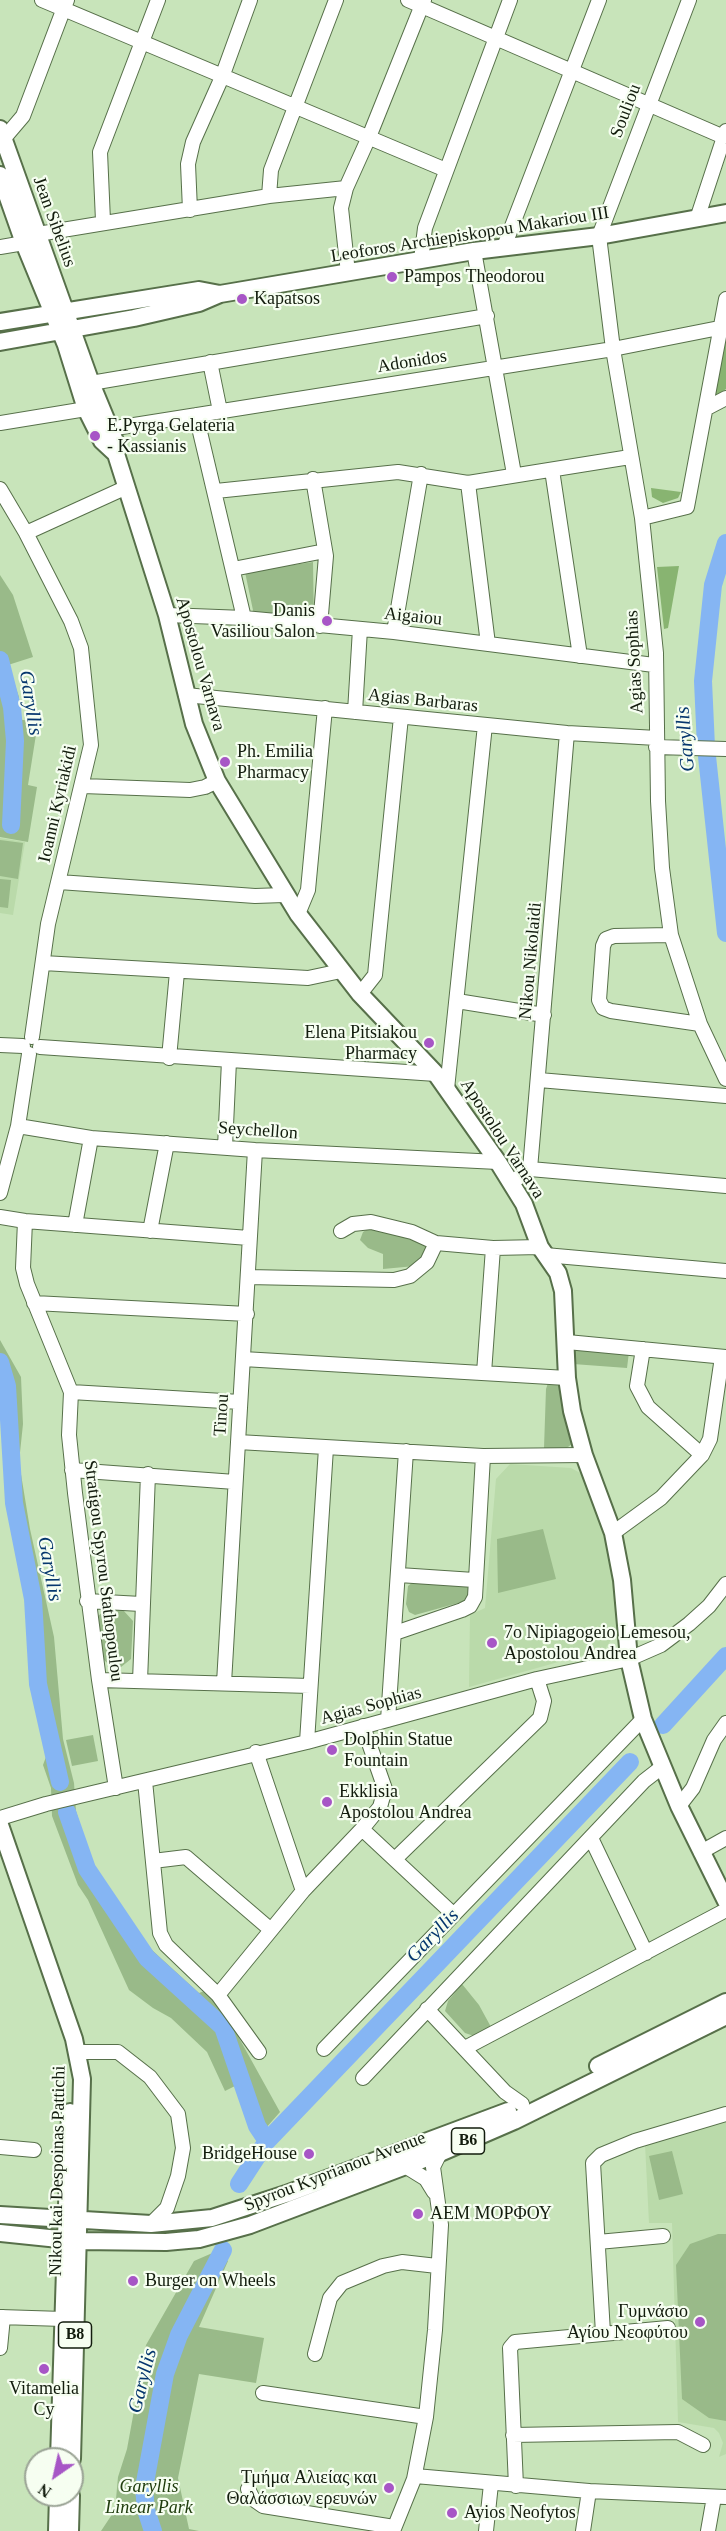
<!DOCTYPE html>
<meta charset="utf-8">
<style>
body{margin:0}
#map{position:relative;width:726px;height:2531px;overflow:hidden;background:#c8e4ba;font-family:Georgia,serif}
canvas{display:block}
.north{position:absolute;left:24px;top:2447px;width:60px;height:60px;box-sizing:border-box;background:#f6fef1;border:2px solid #9ba496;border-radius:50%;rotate:214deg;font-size:16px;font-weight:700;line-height:24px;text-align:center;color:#121c0d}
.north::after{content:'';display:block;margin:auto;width:21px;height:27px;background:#a756c6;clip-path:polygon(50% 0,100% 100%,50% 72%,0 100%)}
</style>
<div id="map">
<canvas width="726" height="2531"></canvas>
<div class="north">N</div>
</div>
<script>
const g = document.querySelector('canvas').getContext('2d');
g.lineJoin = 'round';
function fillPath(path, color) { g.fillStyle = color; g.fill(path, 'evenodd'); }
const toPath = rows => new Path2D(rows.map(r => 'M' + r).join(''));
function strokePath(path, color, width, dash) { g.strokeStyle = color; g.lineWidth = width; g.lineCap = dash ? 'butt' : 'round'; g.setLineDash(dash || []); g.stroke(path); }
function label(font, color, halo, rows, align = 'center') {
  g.font = font + ' Georgia,serif'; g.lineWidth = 4.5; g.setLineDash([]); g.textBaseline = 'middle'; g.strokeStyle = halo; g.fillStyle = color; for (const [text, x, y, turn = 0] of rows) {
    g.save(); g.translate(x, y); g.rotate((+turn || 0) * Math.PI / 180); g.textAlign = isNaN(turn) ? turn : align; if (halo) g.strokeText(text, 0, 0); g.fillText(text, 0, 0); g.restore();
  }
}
const built = toPath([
 [0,838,25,842,13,915,0,913],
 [510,1464,571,1468,584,1475,604,1526,619,1628,605,1649,469,1687,470,1615,485,1608,496,1479],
 [726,2119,726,2454,719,2457,723,2443,719,2433,714,2428,678,2422,672,2223,649,2223,645,2144]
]);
const green = toPath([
 [313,562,314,623,254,615,245,572],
 [0,575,13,595,33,657,8,665,19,697,16,719,38,722,28,785,37,787,28,842,0,837],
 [0,840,23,843,18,879,0,876],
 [0,879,11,880,8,908,0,907],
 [371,1227,424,1242,428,1254,415,1266,383,1269,383,1254,368,1248,360,1240,363,1232],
 [0,1340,21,1377,23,1424,19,1462,30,1529,54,1637,63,1739,74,1783,76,1811,92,1866,141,1940,199,1993,207,1990,223,2009,280,2112,258,2137,237,2085,225,2091,207,2052,171,2018,153,2008,129,1990,88,1900,78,1885,52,1816,51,1788,43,1765,47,1754,28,1642,24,1590,3,1439,5,1427,0,1393],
 [576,1346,629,1352,627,1368,573,1364,572,1350],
 [558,1382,572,1444,564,1450,544,1448,546,1389,548,1383],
 [543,1529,556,1579,498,1593,497,1539],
 [413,1582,472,1585,469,1600,415,1615,409,1612,406,1604,408,1586],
 [106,1609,123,1610,133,1621,131,1659,116,1671,103,1659,96,1618],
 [93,1735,98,1761,72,1766,66,1740],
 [462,1984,479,2005,491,2027,474,2036,465,2033,445,2011,448,2001],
 [672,2151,683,2194,659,2200,649,2156],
 [718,2234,726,2234,726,2421,709,2418,682,2399,676,2265,690,2244],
 [217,2251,228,2261,199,2327,264,2338,256,2383,199,2374,178,2478,189,2529,199,2531,101,2531,115,2510,118,2477,127,2449,146,2345,194,2261]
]);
const forest = toPath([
 [726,309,726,389,714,397],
 [651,488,681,492,678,498,663,503,652,497],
 [679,566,668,628,664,629,657,567]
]);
const river = toPath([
 [726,543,713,585,703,681,706,747,726,933],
 [0,660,12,707,15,741,11,825],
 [0,1362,7,1386,14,1503,33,1599,38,1684,60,1782],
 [663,1725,726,1656],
 [67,1812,87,1869,147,1958,223,2027,257,2126,267,2141,239,2184],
 [267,2141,630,1762],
 [153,2531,146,2510,144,2488,165,2374,179,2335,223,2250]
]);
const minor = toPath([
 [42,0,446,170],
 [408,0,724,137],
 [689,0,599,236,613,349,642,518,656,653,658,801,662,868,671,935,700,1024,726,1079],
 [0,143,23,116,67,0],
 [269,196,271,170,336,0],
 [190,210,188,164,193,142,222,77,250,0],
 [697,219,726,131],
 [103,221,100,152,158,0],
 [38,234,269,196,346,188],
 [0,247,24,243],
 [504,247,599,0],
 [474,251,514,474],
 [421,260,425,228,510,0],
 [348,273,341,208,346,188,369,137,424,0],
 [210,362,220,411],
 [91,383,487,316],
 [707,408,726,398],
 [196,415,244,618],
 [0,423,86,409],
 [109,429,613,349,719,328],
 [552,470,580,656],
 [313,479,326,556,320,626],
 [468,483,488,644],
 [0,489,26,533,71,621,81,648,91,745,48,924,32,1037],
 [216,491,398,472,468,483,630,457],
 [642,518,687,507,726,299],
 [26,533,127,487],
 [233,569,325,551],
 [167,615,244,618,394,632,654,665],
 [394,632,421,474],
 [186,695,567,733,657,738],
 [355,712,360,629],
 [656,747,726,749],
 [83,786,190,790,205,787,217,781],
 [59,882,255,896,284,895],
 [298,914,308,890,325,708],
 [671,935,614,936,606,939,603,946,599,1000,603,1008,611,1011,700,1024],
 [43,963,308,978,341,971],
 [360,994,375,975,401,717],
 [457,1001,544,1015],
 [0,1045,23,1046],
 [40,1047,436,1074],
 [169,1058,177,972],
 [539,1080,726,1096],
 [447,1089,485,725],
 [18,1126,91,1138,255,1150,498,1162],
 [225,1147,229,1061],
 [530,1169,726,1186],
 [511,1183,530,1169,567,733],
 [0,1193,18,1126,29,1054],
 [0,1217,25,1221,249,1238],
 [25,1221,23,1268,27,1284,71,1392,69,1435,75,1493,99,1680,116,1788],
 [75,1225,91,1138],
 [150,1231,167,1143],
 [341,1231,353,1224,371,1222,412,1232,436,1243,493,1248,540,1247],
 [545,1255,726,1271],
 [248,1277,394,1280,410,1276,427,1262,436,1243],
 [34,1303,247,1314],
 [567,1342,726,1357],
 [643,1349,637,1386,648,1407,702,1455],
 [243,1359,567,1378],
 [484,1373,493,1248],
 [71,1392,240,1402],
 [238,1442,483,1456,584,1455],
 [72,1470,235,1482],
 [613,1533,661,1498,702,1455,710,1439,722,1357],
 [399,1575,474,1580],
 [87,1601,141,1604],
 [395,1633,462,1610,470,1606,475,1597,483,1456],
 [99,1680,310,1686],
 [140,1681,148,1474],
 [224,1683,255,1150],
 [388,1720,406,1451],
 [307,1742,326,1448],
 [256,1752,303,1891],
 [145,1781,160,1933,166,1945,218,1995,259,2052],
 [679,1806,693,1788,714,1740,726,1723],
 [0,1818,46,1804,307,1742,537,1679,629,1659,661,1645,689,1624,709,1606,726,1584],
 [362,1829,453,1914],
 [591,1838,646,1953],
 [701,1852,726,1838],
 [395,1859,540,1718,544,1701,537,1679],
 [153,1861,186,1857,271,1930],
 [218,1995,303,1891,362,1829,380,1807,385,1789,363,1726],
 [427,2009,505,2092,522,2104],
 [465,2048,726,1910],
 [324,2049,643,1719],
 [79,2052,118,2052,150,2077,178,2114,183,2148,178,2176,167,2208,151,2224],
 [363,2078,644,1781,662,1767],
 [0,2147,34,2150],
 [405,2166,426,2179,434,2192],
 [598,2242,663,2236],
 [0,2317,63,2319],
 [603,2333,593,2163,601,2155,635,2141,726,2114],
 [0,2348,3,2317],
 [315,2354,330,2298,342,2283,383,2266,402,2262,437,2266],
 [263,2393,426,2417],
 [513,2435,678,2432,703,2445],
 [415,2476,589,2491,726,2497],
 [516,2486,510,2348,515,2342,668,2328],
 [248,2489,253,2499,263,2506,394,2527],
 [393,2531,414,2479,426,2417,435,2330,441,2225,433,2167,440,2153],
 [486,2531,491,2484],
 [583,2531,589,2491],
 [708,2531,714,2497]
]);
const major = toPath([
 [0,129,91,383,115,441,116,454,167,615,194,724,217,781,298,914,360,994,436,1074,498,1162,524,1204,540,1247,558,1273,563,1291,567,1378,572,1411,584,1455,613,1533,622,1580,629,1659,643,1719,679,1806,726,1901],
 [0,175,24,243,66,345,86,409,102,441,116,454],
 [0,322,199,290,220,294],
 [0,342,134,318,199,303,220,294,474,251,599,236,726,213],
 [0,1825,74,2039,82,2079,72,2459],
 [598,2066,726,2002],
 [0,2215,151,2224,212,2218,286,2194,508,2111],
 [0,2233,78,2241,166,2242,199,2239,250,2225,440,2153,514,2121,726,2016],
 [59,2459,70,2112],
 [57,2531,58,2495],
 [70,2531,71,2495]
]);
const markers = [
 [392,277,6,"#a756c6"],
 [242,299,6,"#a756c6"],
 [95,436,6,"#a756c6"],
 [327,621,6,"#a756c6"],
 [225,762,6,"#a756c6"],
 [429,1043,6,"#a756c6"],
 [492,1643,6,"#a756c6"],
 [332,1750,6,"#a756c6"],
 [327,1802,6,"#a756c6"],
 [309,2154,6,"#a756c6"],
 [418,2214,6,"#a756c6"],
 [133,2281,6,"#a756c6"],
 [700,2322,6,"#a756c6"],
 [44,2369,6,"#a756c6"],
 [389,2488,6,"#a756c6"],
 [452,2513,6,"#a756c6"]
];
const shields = [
 [468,2141,33],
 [75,2335,33]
];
const shieldNames = [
 ["B6",468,2141],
 ["B8",75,2335]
];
const streetNames = [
 ["Souliou",626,111,-69],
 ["Jean Sibelius",54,222,70],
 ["Leoforos Archiepiskopou Makariou III",470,235,-9],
 ["Adonidos",412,362,-9],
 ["Aigaiou",413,617,6],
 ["Agias Sophias",635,662,-93],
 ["Apostolou Varnava",200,664,74],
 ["Agias Barbaras",423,701,6],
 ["Ioanni Kyriakidi",58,804,-77],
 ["Nikou Nikolaidi",531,961,-85],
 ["Seychellon",258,1131,4],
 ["Apostolou Varnava",502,1139,57],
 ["Tinou",222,1415,-86],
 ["Stratigou Spyrou Stathopoulou",103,1571,83],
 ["Agias Sophias",371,1706,-15],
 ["Nikou kai Despoinas Pattichi",58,2171,-89],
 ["Spyrou Kyprianou Avenue",335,2172,-21]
];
const poiNames = [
 ["Pampos Theodorou",404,277],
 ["Kapatsos",254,299],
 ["E.Pyrga Gelateria",107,426],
 ["- Kassianis",107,447],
 ["Danis",315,611,"right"],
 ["Vasiliou Salon",315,632,"right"],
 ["Ph. Emilia",237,752],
 ["Pharmacy",237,773],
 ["Elena Pitsiakou",417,1033,"right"],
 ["Pharmacy",417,1054,"right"],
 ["7o Nipiagogeio Lemesou,",504,1633],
 ["Apostolou Andrea",504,1654],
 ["Dolphin Statue",344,1740],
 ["Fountain",344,1761],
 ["Ekklisia",339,1792],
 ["Apostolou Andrea",339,1813],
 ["BridgeHouse",297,2154,"right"],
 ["ΑΕΜ ΜΟΡΦΟΥ",430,2214],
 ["Burger on Wheels",145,2281],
 ["Γυμνάσιο",688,2312,"right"],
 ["Αγίου Νεοφύτου",688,2333,"right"],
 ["Vitamelia",44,2389,"center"],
 ["Cy",44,2410,"center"],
 ["Τμήμα Αλιείας και",377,2478,"right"],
 ["Θαλάσσιων ερευνών",377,2499,"right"],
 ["Ayios Neofytos",464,2513]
];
const parkNames = [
 ["Garyllis",149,2487],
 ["Linear Park",149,2508]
];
const waterNames = [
 ["Garyllis",30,703,81],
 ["Garyllis",686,739,-95],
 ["Garyllis",49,1569,80],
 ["Garyllis",433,1936,-46],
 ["Garyllis",143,2381,-76]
];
fillPath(built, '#badaaa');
fillPath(green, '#99ba89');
fillPath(forest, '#88b471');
strokePath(river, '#85b5f3', 18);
strokePath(minor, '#57704a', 16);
strokePath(major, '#57704a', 20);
strokePath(minor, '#fff', 14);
strokePath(major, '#fff', 16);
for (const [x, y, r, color] of markers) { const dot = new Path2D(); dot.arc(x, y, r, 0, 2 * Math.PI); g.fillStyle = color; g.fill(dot); strokePath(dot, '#f6fef1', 2); }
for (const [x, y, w] of shields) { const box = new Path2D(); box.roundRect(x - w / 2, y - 13, w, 26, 4.5); g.fillStyle = '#f6fef1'; g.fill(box); strokePath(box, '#121c0d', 1.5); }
label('bold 16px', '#121c0d', null, shieldNames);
label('18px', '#121c0d', '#f6fef1', streetNames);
label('18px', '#121c0d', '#f6fef1', poiNames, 'left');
label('italic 18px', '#203d0e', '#f6fef1', parkNames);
label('italic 20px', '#06376e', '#f6fef1', waterNames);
</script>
